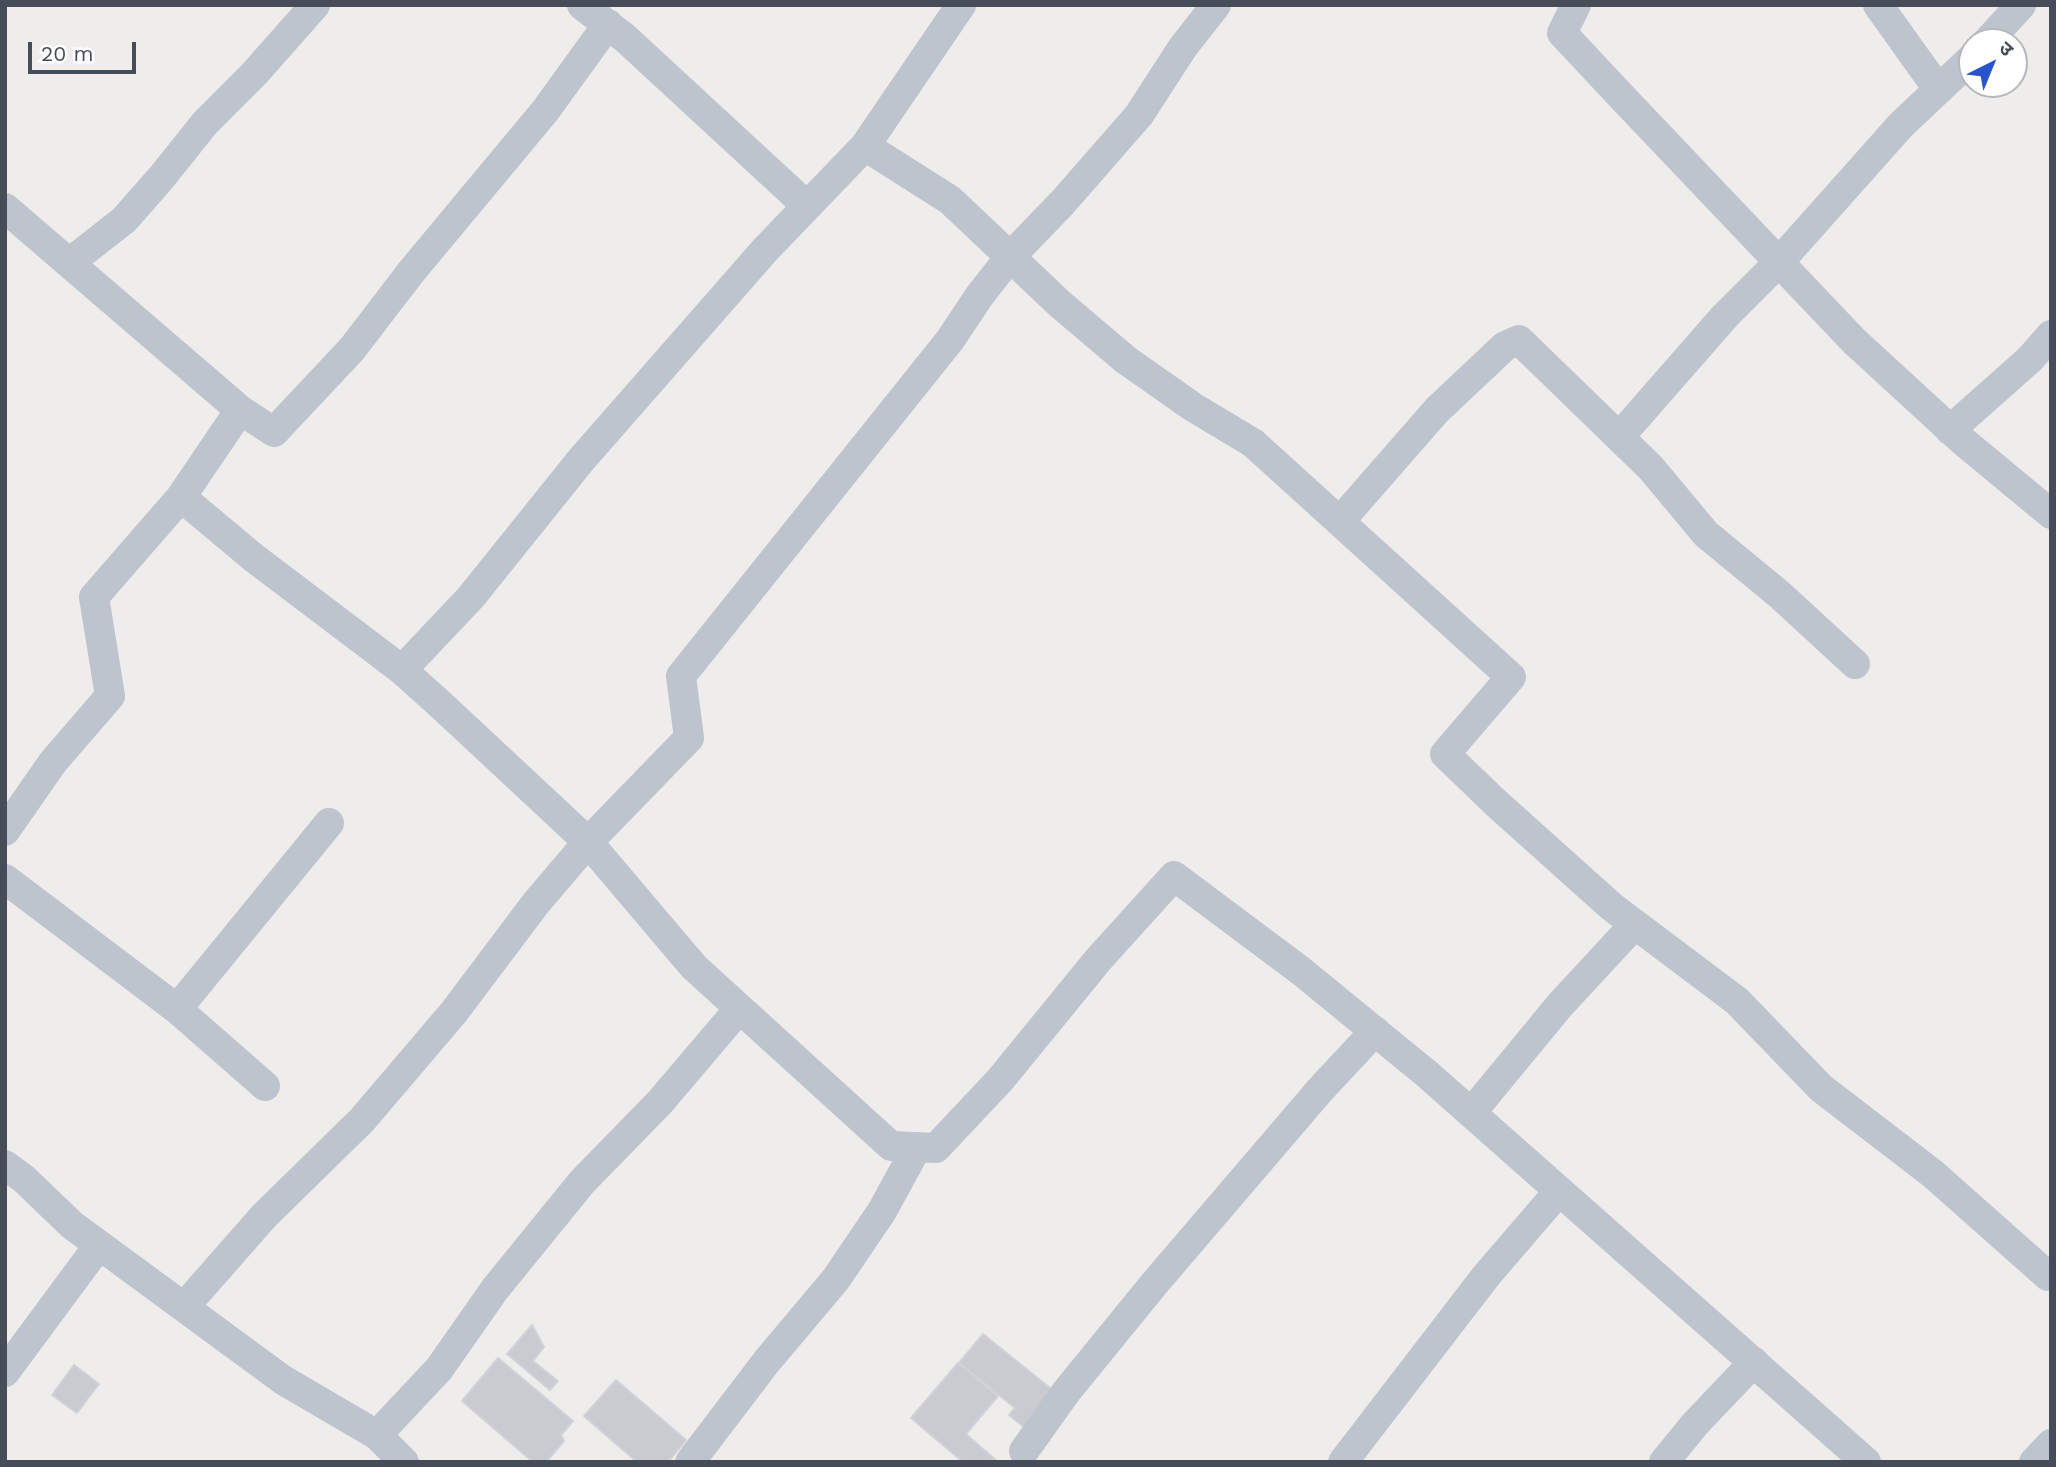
<!DOCTYPE html>
<meta charset="utf-8">
<style>
body{margin:0}
#map{position:relative;width:2056px;height:1467px;overflow:hidden;background:#efedec;font-family:"Work Sans","Noto Sans Devanagari",sans-serif}
canvas{display:block}
.frame{position:absolute;inset:0;border:7px solid #464c58;pointer-events:none}
.north{position:absolute;left:1958px;top:28px;width:70px;height:70px;box-sizing:border-box;background:#fff;border:2px solid #b5b7bc;border-radius:50%;rotate:43deg;font-size:19px;font-weight:700;line-height:28px;text-align:center;color:#464c58}
.north::after{content:'';display:block;margin:auto;width:24px;height:32px;background:#2953cc;clip-path:polygon(50% 0,100% 100%,50% 72%,0 100%)}
.scale{position:absolute;left:28px;top:42px;width:108px;height:32px;box-sizing:border-box;border:4px solid #464c58;border-top:0;padding-left:9px;font-size:21px;line-height:24px;white-space:nowrap;color:#464c58;-webkit-text-stroke:5px #fff;paint-order:stroke}
</style>
<div id="map">
<canvas width="2056" height="1467"></canvas>
<div class="frame"></div>
<div class="north">उ</div>
<div class="scale">20 m</div>
</div>
<script>
const g = document.querySelector('canvas').getContext('2d');
g.lineJoin = 'round';
function fillPath(path, color) { g.fillStyle = color; g.fill(path, 'evenodd'); }
const toPath = rows => new Path2D(rows.map(r => 'M' + r).join(''));
function strokePath(path, color, width, dash) { g.strokeStyle = color; g.lineWidth = width; g.lineCap = dash ? 'butt' : 'round'; g.setLineDash(dash || []); g.stroke(path); }
const building = toPath([
 [532,1325,544,1347,533,1361,558,1381,550,1390,507,1354,532,1325],
 [983,1334,1060,1396,1031,1433,1009,1415,1015,1408,959,1363,983,1334],
 [498,1358,573,1421,561,1435,564,1441,546,1462,533,1462,462,1401,498,1358],
 [958,1363,998,1396,966,1434,998,1462,963,1462,911,1418,958,1363],
 [74,1365,99,1384,77,1413,52,1395,74,1365],
 [616,1380,686,1440,668,1462,637,1462,584,1416,616,1380]
]);
const street = toPath([
 [582,5,625,38,807,206],
 [961,5,865,146,950,200,1060,304,1126,360,1193,407,1253,443,1511,677,1445,754,1496,803,1612,907,1737,1001,1821,1088,1933,1174,2048,1276],
 [1576,5,1562,33,1621,96,1854,341,1964,442,2051,514],
 [1878,5,1938,89],
 [1987,42,2021,5],
 [5,208,240,410],
 [69,263,124,220,161,178,205,123,254,74,315,5],
 [1950,430,2030,359,2051,335],
 [1620,436,1725,316,1779,262,1901,125,1972,58],
 [181,497,240,410,274,432,352,349,411,272,545,111,608,24],
 [1340,521,1437,410,1505,346,1519,340,1651,468,1706,534,1780,595,1855,664],
 [402,670,471,597,581,460,765,250,865,146],
 [5,831,53,762,110,696,94,597,181,497,254,558,402,670,441,705,588,842,694,967,891,1146,936,1148,1000,1080,1098,960,1174,876,1301,971,1427,1074,1866,1462],
 [5,879,177,1009,265,1086],
 [177,1009,329,823],
 [1471,1113,1560,1005,1635,924],
 [5,1165,24,1179,72,1225,283,1380,377,1435,439,1369,495,1289,582,1182,660,1102,739,1009],
 [184,1307,264,1216,362,1120,454,1012,536,903,588,842,689,738,681,676,950,340,980,295,1010,257,1063,202,1139,115,1183,47,1216,5],
 [5,1372,99,1245],
 [377,1435,404,1462],
 [1024,1451,1066,1392,1154,1284,1320,1090,1375,1031],
 [690,1462,767,1361,836,1279,882,1211,917,1147],
 [1343,1462,1486,1276,1559,1191],
 [1664,1462,1695,1424,1754,1362],
 [2034,1462,2051,1444]
]);
fillPath(building, '#cacbd1');
strokePath(building, '#d1d2d7', 2);
strokePath(street, '#bec4cd', 30);
</script>
